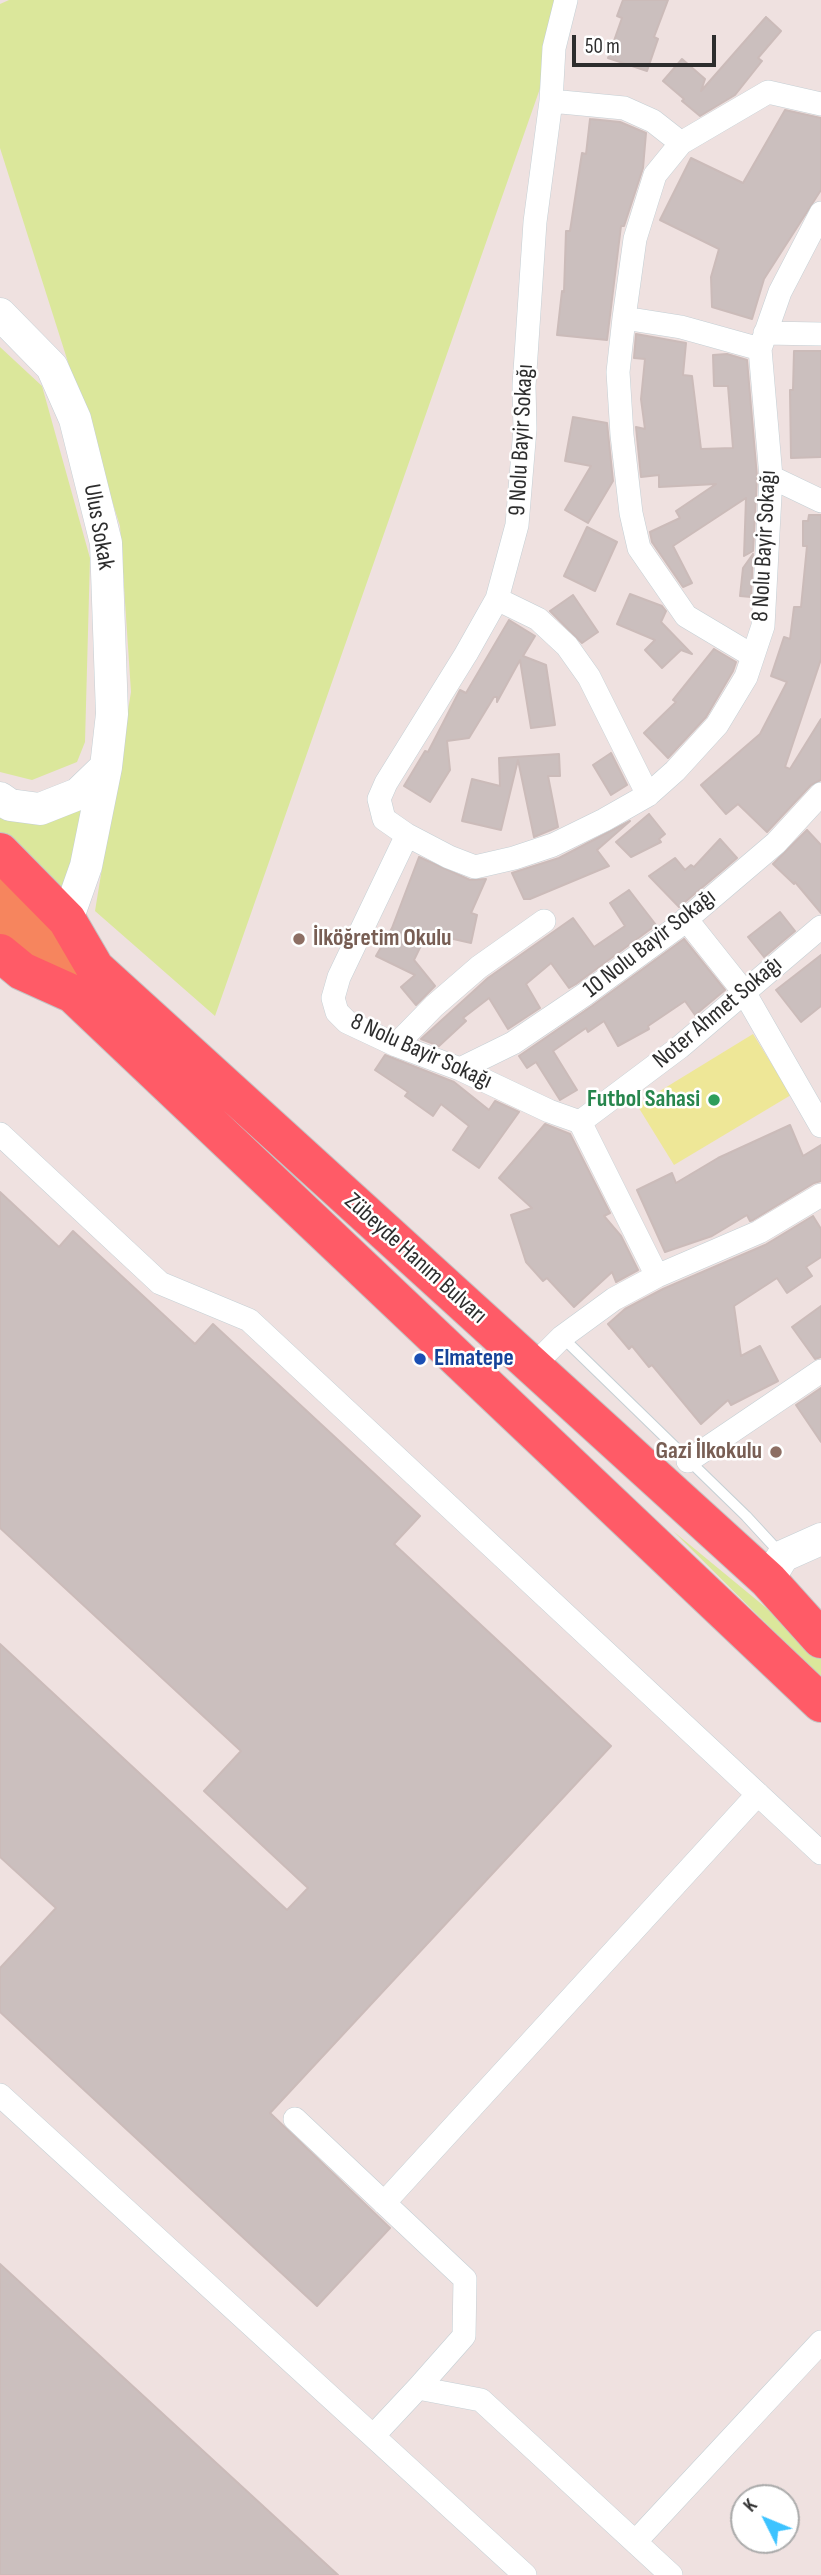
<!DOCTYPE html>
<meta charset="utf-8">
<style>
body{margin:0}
#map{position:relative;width:821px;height:2575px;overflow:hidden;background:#efe1e0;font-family:"Sofia Sans Condensed",sans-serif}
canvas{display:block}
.north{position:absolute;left:730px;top:2484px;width:70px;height:70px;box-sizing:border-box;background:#fff;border:2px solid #ababab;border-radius:50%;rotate:313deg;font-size:19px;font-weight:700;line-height:28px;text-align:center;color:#2d2d2d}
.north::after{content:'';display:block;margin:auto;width:24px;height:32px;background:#3dc3ff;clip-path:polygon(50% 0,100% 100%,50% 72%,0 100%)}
.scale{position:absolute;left:572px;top:35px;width:144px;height:32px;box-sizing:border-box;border:4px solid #2d2d2d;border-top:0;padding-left:9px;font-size:21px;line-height:24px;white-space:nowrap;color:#2d2d2d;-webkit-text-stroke:5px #fff;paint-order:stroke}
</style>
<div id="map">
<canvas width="821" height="2575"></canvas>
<div class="north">K</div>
<div class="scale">50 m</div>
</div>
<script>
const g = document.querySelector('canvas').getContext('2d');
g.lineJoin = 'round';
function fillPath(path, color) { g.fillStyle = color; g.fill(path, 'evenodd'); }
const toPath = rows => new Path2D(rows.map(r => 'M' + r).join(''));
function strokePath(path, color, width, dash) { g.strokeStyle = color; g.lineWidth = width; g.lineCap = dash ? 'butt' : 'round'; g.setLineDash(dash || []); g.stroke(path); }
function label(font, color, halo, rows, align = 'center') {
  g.font = font + ' "Sofia Sans Condensed",sans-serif'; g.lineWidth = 5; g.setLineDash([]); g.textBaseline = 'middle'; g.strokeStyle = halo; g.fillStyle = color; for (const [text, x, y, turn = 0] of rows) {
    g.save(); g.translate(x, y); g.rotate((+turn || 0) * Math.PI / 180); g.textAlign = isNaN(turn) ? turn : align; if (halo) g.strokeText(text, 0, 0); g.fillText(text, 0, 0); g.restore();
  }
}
const green = toPath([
 [9,0,571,0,215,1016,95,911,131,692,120,526,0,148,0,4],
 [0,347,42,386,90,558,85,742,77,762,32,780,0,772],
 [0,805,74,805,83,811,64,895,0,835],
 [673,1531,821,1653,821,1678]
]);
const pitch = toPath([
 [753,1034,791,1095,674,1165,637,1105]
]);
const building = toPath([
 [623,0,668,0,654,37,658,39,647,71,608,58,622,18,617,16,623,0],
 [766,17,781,31,758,58,762,61,735,95,700,116,682,101,684,99,663,81,682,59,705,79,701,91,766,17],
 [785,110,821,118,821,190,764,279,752,319,712,307,711,277,719,249,660,220,691,158,743,183,785,110],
 [590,119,620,122,646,133,643,168,624,226,621,226,607,340,557,335,562,291,564,292,566,231,570,231,582,153,586,154,590,119],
 [636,334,686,343,683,375,692,376,701,449,733,448,728,386,714,386,713,355,727,354,747,360,757,477,753,551,744,556,746,498,673,546,692,583,683,587,652,542,650,532,680,518,676,511,716,484,659,487,659,475,641,477,636,427,645,429,641,399,645,359,634,358,636,334],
 [794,351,821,351,821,457,791,458,790,390,793,390,794,351],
 [573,417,607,423,613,481,588,523,565,510,591,466,565,461,573,417],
 [809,515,821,515,821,659,785,767,790,769,821,719,821,780,811,785,767,832,738,804,726,814,701,785,760,734,787,682,771,676,784,637,790,639,794,607,801,607,807,546,803,546,803,521,808,521,809,515],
 [587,527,617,542,595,591,564,576,587,527],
 [753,554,751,597,740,596,743,568,753,554],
 [630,594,662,606,666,611,661,622,692,654,681,650,662,668,645,650,655,640,617,624,630,594],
 [573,595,598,632,582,643,550,611,573,595],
 [509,620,535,636,523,656,546,665,555,725,531,728,520,660,497,702,497,697,494,697,469,738,447,741,450,770,430,802,404,786,425,751,428,752,460,690,466,693,509,620],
 [714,649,736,662,733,671,706,717,668,758,644,733,676,702,673,700,714,649],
 [611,753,627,785,611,795,593,765,611,753],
 [559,754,560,776,548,776,558,827,534,837,518,760,501,830,462,821,472,779,500,786,499,758,559,754],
 [649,814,665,834,659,839,661,842,631,857,616,842,649,814],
 [630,821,597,850,609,866,530,899,524,899,512,873,559,858,630,821],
 [807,830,821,845,821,913,795,882,794,884,773,864,807,830],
 [720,839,737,858,679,907,649,876,675,858,685,870,691,865,694,867,720,839],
 [419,857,470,880,486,879,471,913,477,915,471,943,427,933,414,960,435,986,416,1005,401,987,415,975,376,956,392,928,419,857],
 [629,890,656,925,576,984,569,988,551,963,526,984,540,1008,508,1029,489,998,463,1018,466,1021,439,1046,421,1039,488,978,573,918,594,947,625,926,610,903,629,890],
 [780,912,795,931,764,957,748,937,780,912],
 [684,939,725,990,695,1015,685,1001,648,1026,649,1029,618,1046,604,1021,588,1032,586,1028,553,1051,577,1090,560,1100,536,1062,527,1068,519,1056,592,1006,684,939],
 [821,955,821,1006,801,1022,776,990,821,955],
 [385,1055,454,1082,489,1110,495,1101,519,1112,479,1168,453,1150,469,1126,441,1104,433,1116,405,1096,408,1092,375,1070,385,1055],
 [545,1124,570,1134,610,1213,604,1216,621,1236,638,1270,616,1282,612,1272,574,1307,547,1278,543,1281,526,1262,511,1215,532,1208,499,1178,545,1124],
 [790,1125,803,1156,821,1145,821,1181,814,1183,753,1220,750,1221,747,1215,712,1236,665,1252,637,1190,672,1173,676,1183,718,1158,790,1125],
 [0,1192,59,1247,73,1231,195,1344,213,1324,420,1516,394,1544,611,1746,270,2113,390,2228,317,2306,0,2012,0,1968,56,1908,0,1857,0,1644,287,1910,308,1888,204,1791,241,1751,0,1528,0,1192],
 [813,1216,821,1229,821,1257,806,1267,812,1276,787,1293,777,1278,734,1306,741,1356,760,1346,778,1381,731,1405,728,1400,701,1424,652,1365,649,1367,632,1346,629,1349,608,1324,625,1309,663,1289,765,1245,813,1216],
 [821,1306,821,1357,815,1359,792,1327,821,1306],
 [821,1388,821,1442,796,1405,821,1388],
 [0,2264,338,2575,0,2575,0,2264]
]);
const lane = toPath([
 [562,1337,746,1516,781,1554]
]);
const street = toPath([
 [551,101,624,108,653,121,681,143],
 [624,318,681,327,760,349],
 [765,333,821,334],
 [771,477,821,501],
 [497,599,538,619,567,646,589,677,648,795],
 [753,656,686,616,639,548,631,513,622,435,618,372,624,318,635,239,655,175,681,143,768,92,821,104],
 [407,835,384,819,379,799,386,783,466,654,497,599,517,525,525,429,524,386,535,222,551,101,554,48,566,0],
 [686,919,744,992,821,1126],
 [396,1045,434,1006,479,967,544,921],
 [460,1069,513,1043,584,995,676,928,776,843,821,794],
 [580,1122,680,1047,821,927],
 [0,1134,160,1283,249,1320,821,1853],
 [657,1276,580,1122,549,1111,460,1069,396,1045,347,1022,337,1012,333,998,339,977,407,835,449,857,475,867,514,858,553,845,604,820,648,795,675,771,717,725,746,677,763,626,771,477,760,349,780,292,821,213],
 [533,1366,562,1337,614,1299,657,1276,759,1232,821,1195],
 [688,1461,821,1371],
 [0,2095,525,2575],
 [295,2119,465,2279,464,2336,418,2388],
 [384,2203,758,1794],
 [374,2435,418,2388,481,2400,671,2575],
 [636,2541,821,2342]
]);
const secondary = toPath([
 [0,314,52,367,75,419,106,543,112,714,106,767,86,866,67,920],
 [0,798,10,805,40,809,78,794,106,767],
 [768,1580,783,1556,821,1539]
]);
const primary = toPath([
 [0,888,87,961],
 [0,925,61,982]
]);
const highway = toPath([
 [0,852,67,920,95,968,768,1580,821,1639],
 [0,953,22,971,73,994,821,1703]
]);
const markers = [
 [299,939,7,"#8d6e63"],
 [714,1100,7,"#2e9e5b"],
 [420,1359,7,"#1a4fb4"],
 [776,1452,7,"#8d6e63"]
];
const streetNames = [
 ["9 Nolu Bayir Sokağı",522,440,-87],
 ["Ulus Sokak",98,527,80],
 ["8 Nolu Bayir Sokağı",765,546,-87],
 ["10 Nolu Bayir Sokağı",650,944,-38],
 ["Noter Ahmet Sokağı",718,1013,-40],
 ["8 Nolu Bayir Sokağı",421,1052,24],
 ["Zübeyde Hanım Bulvarı",415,1259,42]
];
const educationNames = [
 ["İlköğretim Okulu",313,939],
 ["Gazi İlkokulu",762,1452,"right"]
];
const leisureNames = [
 ["Futbol Sahasi",700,1100]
];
const transitNames = [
 ["Elmatepe",434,1359]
];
fillPath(green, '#dbe79b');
fillPath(pitch, '#eee797');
fillPath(building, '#cbbfbe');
strokePath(building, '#cbbbb9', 2);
strokePath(lane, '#c4cfd4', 12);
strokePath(street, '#c4cfd4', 24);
strokePath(secondary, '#c4cfd4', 33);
strokePath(primary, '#c4c4c4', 37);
strokePath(highway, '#c4c4c4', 40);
strokePath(lane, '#fff', 10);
strokePath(street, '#fff', 23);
strokePath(secondary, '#fff', 32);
strokePath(primary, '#f6855e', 35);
strokePath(highway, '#ff5b67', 38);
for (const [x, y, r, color] of markers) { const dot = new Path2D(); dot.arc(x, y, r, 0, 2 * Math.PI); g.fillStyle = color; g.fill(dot); strokePath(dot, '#fff', 2.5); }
label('24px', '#2d2d2d', '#fff', streetNames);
label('bold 24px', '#785e54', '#fff', educationNames, 'left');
label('bold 24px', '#27864d', '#fff', leisureNames, 'right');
label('bold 24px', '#164399', '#fff', transitNames, 'left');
</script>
